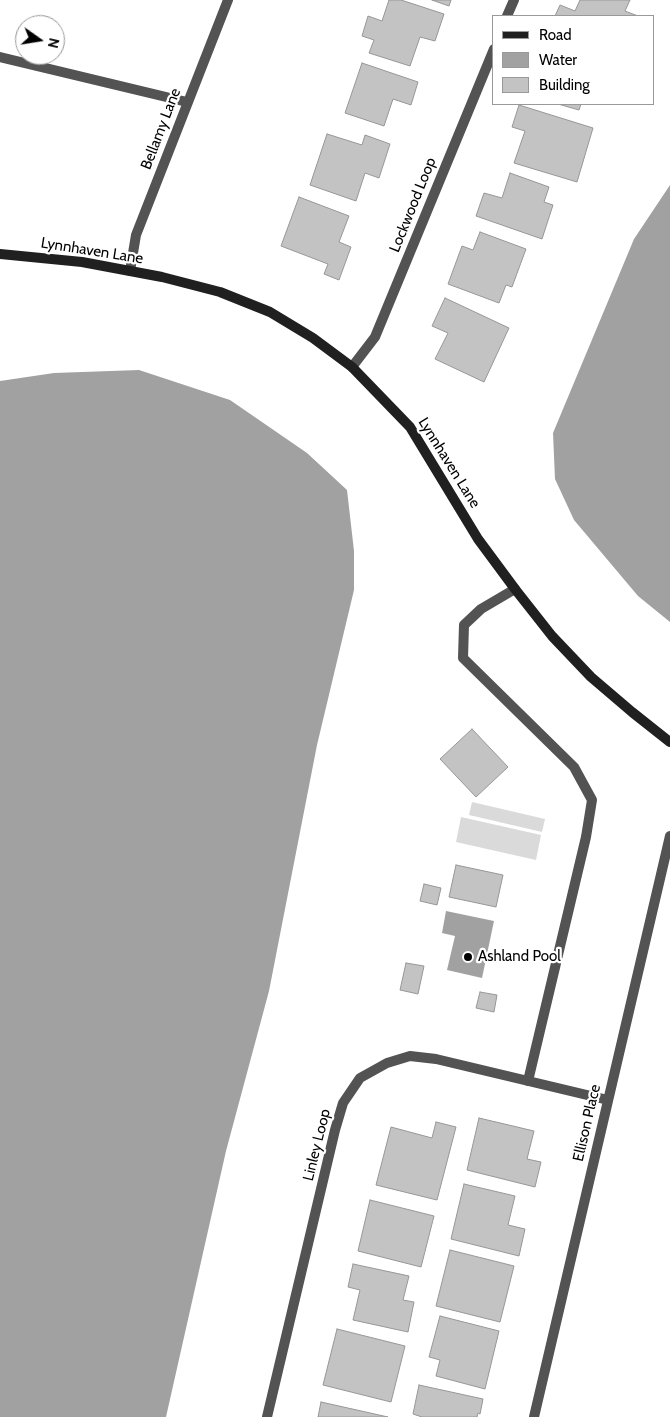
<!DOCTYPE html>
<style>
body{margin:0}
#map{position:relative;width:670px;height:1417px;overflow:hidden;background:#fff;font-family:Cabin,sans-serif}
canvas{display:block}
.legend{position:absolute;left:492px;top:15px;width:162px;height:90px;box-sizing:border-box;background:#fff;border:1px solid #999;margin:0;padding:6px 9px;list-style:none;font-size:15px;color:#000}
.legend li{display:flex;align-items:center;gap:10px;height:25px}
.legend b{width:25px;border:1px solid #999}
.north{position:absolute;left:15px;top:15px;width:50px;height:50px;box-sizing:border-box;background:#fff;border:1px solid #999;border-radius:50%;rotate:103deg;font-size:14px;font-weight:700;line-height:20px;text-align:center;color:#000}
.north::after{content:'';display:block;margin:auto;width:18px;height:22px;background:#000;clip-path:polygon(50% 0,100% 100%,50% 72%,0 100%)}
</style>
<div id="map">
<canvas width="670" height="1417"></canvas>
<ul class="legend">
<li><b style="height:6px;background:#202020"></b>Road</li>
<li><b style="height:14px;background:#a1a1a1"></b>Water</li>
<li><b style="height:14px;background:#c3c3c3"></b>Building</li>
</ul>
<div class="north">N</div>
</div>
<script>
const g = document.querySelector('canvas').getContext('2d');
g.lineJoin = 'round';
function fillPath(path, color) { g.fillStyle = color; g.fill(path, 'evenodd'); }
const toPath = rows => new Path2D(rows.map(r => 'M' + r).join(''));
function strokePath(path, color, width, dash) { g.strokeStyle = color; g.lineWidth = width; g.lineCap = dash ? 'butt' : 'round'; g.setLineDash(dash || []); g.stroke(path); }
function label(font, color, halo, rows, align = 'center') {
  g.font = font + ' Cabin,sans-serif'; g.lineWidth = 4.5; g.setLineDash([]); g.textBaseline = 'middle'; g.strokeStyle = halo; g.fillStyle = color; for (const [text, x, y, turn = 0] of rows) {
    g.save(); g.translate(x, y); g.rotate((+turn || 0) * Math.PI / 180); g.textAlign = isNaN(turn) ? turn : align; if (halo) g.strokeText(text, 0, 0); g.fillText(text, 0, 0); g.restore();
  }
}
const green = toPath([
 [472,802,545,819,542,832,469,815],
 [461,817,541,835,536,860,456,842]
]);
const water = toPath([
 [670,185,670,622,638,596,574,520,555,479,553,433,634,239],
 [139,370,230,400,307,453,347,490,354,551,354,590,317,745,269,991,226,1151,166,1417,0,1417,0,381,54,373],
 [446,911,494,921,482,978,447,970,455,936,442,933]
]);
const building = toPath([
 [389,0,401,0,444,14,435,41,420,37,410,66,369,53,374,40,362,36,368,16,382,21,389,0],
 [432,0,451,0,449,6,432,0],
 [580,0,630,0,625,11,638,16,555,16,560,5,575,11,580,0],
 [362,63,418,82,411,105,393,99,384,126,345,113,362,63],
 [558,104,581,104,579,110,558,104],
 [519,105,593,128,577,182,514,163,525,131,512,127,519,105],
 [327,134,362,145,365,135,390,144,379,178,365,173,356,201,310,185,327,134],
 [510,173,549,187,544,202,553,205,542,239,476,216,484,193,502,198,510,173],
 [299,197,349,216,339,242,351,247,339,280,324,274,328,264,281,246,299,197],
 [480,232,526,249,512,287,506,285,499,303,448,284,462,246,473,250,480,232],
 [445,298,509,328,484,382,435,359,448,333,432,326,445,298],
 [472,729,508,767,476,797,440,759,472,729],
 [456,865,503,875,496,907,449,897,456,865],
 [424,884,441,888,437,905,420,901,424,884],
 [406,963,424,966,418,994,400,990,406,963],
 [480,992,497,995,494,1012,476,1008,480,992],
 [479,1118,534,1131,527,1159,541,1162,535,1187,467,1170,479,1118],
 [436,1122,456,1127,437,1200,376,1185,391,1127,432,1138,436,1122],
 [464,1184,515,1196,508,1225,525,1229,519,1256,451,1239,464,1184],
 [370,1200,434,1216,421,1267,358,1251,370,1200],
 [450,1250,514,1266,500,1322,436,1306,450,1250],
 [353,1264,409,1276,403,1300,414,1302,408,1332,353,1320,360,1290,348,1287,353,1264],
 [440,1316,499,1331,485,1389,436,1376,440,1360,429,1357,440,1316],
 [337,1329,405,1346,391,1402,323,1385,337,1329],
 [419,1385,483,1399,480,1414,478,1413,477,1417,422,1417,413,1414,419,1385],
 [321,1402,388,1417,318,1417,321,1402]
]);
const lane = toPath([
 [515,589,481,609,464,625,463,658,574,767,592,800,586,837,528,1081]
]);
const street = toPath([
 [507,16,514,0],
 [0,57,187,102],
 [130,271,136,235,228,0],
 [352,367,375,337,494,49],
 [267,1417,335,1130,343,1103,360,1078,387,1063,410,1056,436,1059,608,1100],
 [534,1417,670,836]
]);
const secondary = toPath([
 [0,254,82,262,162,277,220,292,270,312,313,338,352,367,410,427,478,539,515,589,552,636,591,677,632,712,670,742]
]);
const markers = [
 [468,957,5,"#000"]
];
const streetNames = [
 ["Bellamy Lane",161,129,-69],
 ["Lockwood Loop",413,205,-68],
 ["Lynnhaven Lane",92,251,9],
 ["Lynnhaven Lane",449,463,58],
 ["Ellison Place",587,1123,-77],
 ["Linley Loop",317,1145,-76]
];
const poiNames = [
 ["Ashland Pool",478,957]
];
fillPath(green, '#dadada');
fillPath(water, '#a1a1a1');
fillPath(building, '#c3c3c3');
strokePath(building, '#979797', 1);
strokePath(lane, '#535353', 10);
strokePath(street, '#535353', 10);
strokePath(secondary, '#202020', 10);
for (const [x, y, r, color] of markers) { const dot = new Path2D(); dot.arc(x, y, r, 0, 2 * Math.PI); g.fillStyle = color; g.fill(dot); strokePath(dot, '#fff', 2); }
label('15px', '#000', '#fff', streetNames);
label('15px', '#000', '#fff', poiNames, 'left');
</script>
